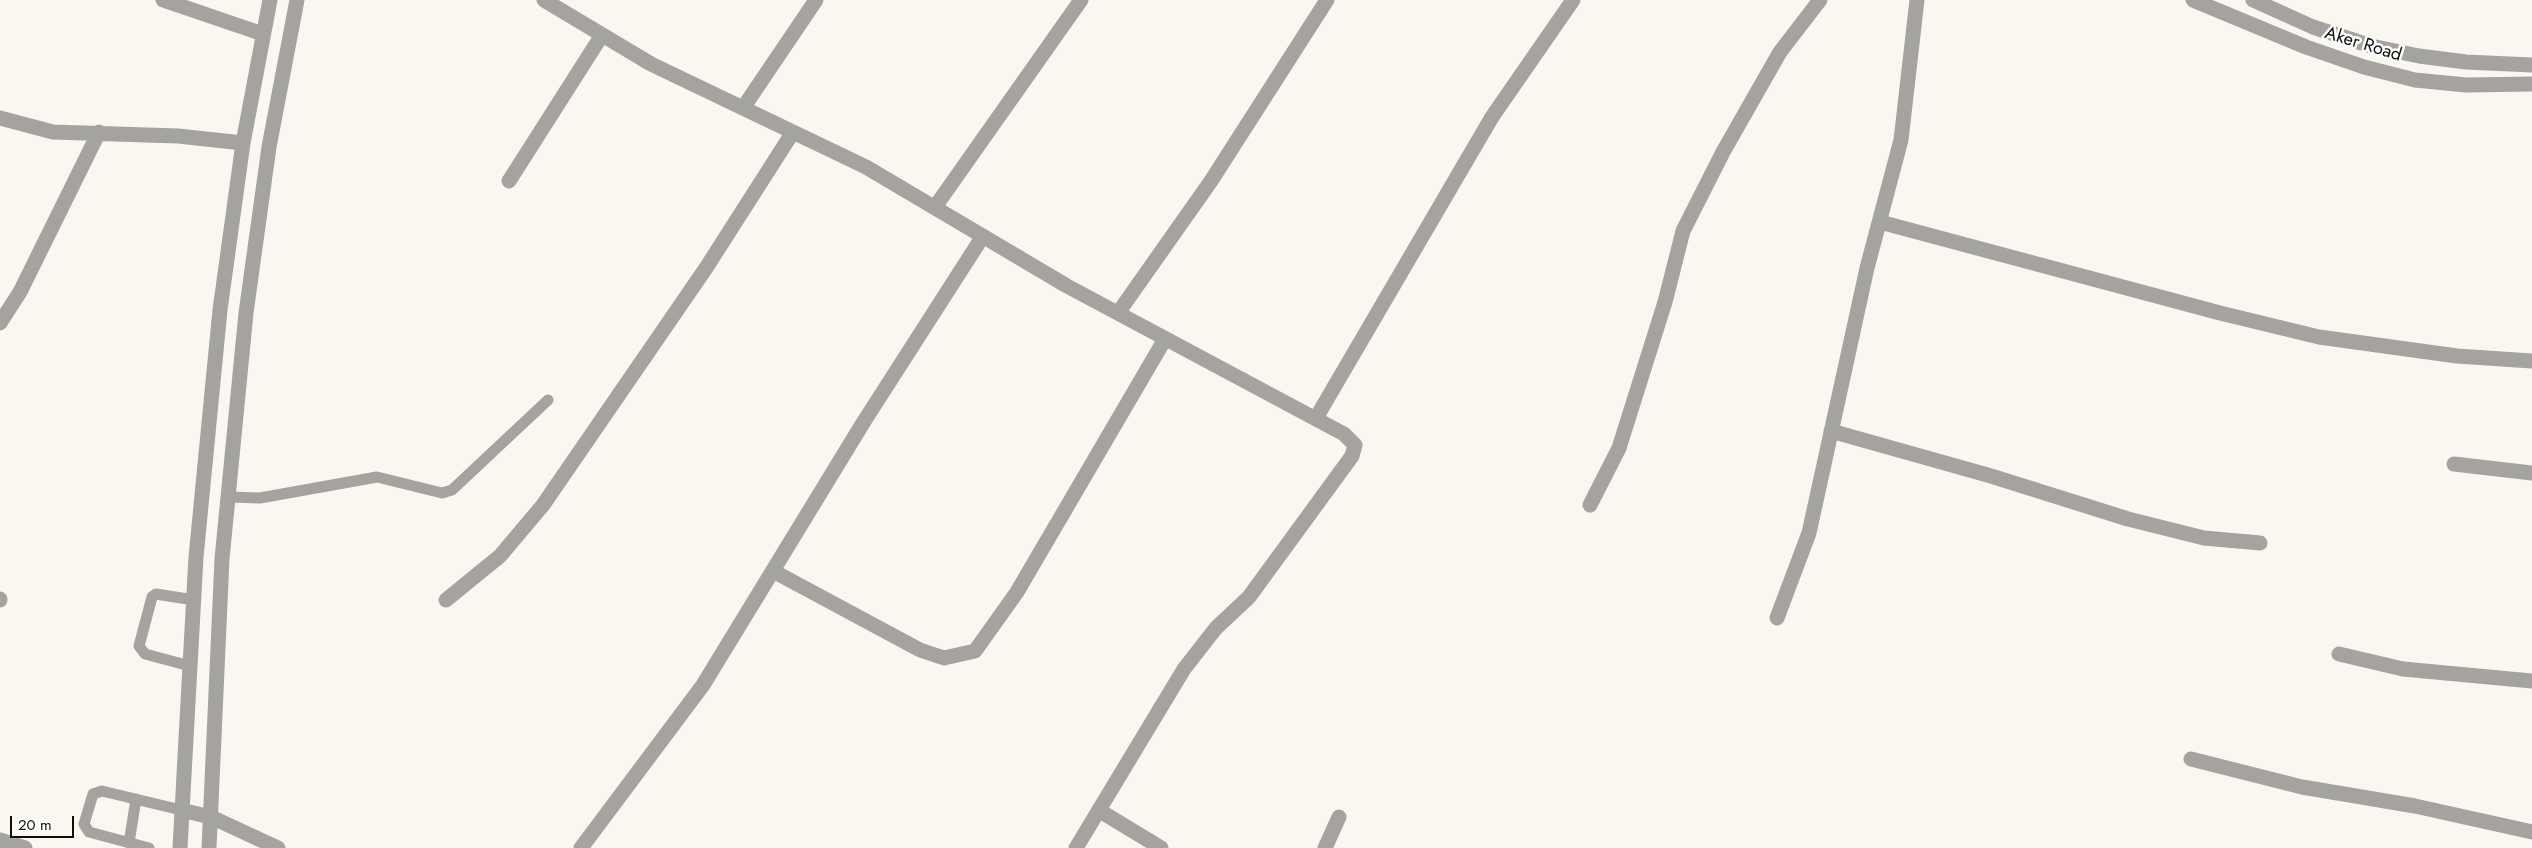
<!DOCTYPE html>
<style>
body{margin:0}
#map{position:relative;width:2532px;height:848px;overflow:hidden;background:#f9f7ef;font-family:Jost,sans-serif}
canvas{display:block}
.scale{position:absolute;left:10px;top:816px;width:64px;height:22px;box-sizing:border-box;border:2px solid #0e0e0b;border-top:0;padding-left:6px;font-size:15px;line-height:18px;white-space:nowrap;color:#0e0e0b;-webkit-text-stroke:4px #fff;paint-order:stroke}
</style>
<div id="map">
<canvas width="2532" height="848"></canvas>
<div class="scale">20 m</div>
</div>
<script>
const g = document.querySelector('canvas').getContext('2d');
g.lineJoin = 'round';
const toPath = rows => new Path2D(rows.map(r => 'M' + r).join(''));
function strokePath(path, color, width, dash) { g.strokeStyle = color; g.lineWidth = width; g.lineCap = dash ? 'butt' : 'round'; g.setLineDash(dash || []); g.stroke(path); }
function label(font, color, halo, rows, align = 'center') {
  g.font = font + ' Jost,sans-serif'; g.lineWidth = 5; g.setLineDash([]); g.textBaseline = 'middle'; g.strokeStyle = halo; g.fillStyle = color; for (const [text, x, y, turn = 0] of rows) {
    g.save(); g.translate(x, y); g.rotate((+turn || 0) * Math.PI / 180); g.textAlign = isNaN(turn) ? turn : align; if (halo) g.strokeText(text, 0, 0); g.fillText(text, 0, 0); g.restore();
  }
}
const service = toPath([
 [229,497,260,498,377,477,442,493,452,490,548,400],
 [190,666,145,654,139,646,152,597,156,594,194,600],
 [129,843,136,799],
 [149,848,89,832,84,824,93,794,102,791,181,810]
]);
const minor = toPath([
 [163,0,263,34],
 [544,0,651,64,866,167,1067,286,1344,434,1355,445,1352,456,1249,597,1216,628,1184,669,1076,848],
 [743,108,816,0],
 [0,118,53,132,178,136,243,143],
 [509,181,602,35],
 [935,207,1081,0],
 [1880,222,2220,313,2319,337,2457,356,2532,361],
 [1118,313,1211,181,1327,0],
 [0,323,20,292,99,132],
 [1316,418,1492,117,1573,0],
 [1831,431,1991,476,2128,519,2204,538,2260,543],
 [2454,464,2532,473],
 [1590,505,1619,448,1665,302,1683,231,1723,152,1780,52,1820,0],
 [773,571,920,650,944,658,975,651,1017,592,1165,339],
 [0,600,0,599],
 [446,600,500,556,543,505,706,268,793,132],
 [1777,618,1809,533,1867,268,1901,140,1917,0],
 [2339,654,2403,669,2532,681],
 [2191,759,2302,787,2415,806,2532,832],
 [181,810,211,817,278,848],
 [1100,811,1161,848],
 [0,840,25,848],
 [180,848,196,557,220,310,243,143,270,0],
 [209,848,222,559,246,313,269,147,297,0],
 [581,848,703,685,863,423,983,236],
 [1325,848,1339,817]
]);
const tertiary = toPath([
 [2193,0,2306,47,2364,67,2415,80,2466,85,2532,84],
 [2253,0,2313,27,2371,46,2419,56,2466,62,2532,65]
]);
const streetNames = [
 ["Aker Road",2363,45,17]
];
strokePath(service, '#a4a3a0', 11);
strokePath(minor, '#a4a3a0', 15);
strokePath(tertiary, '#a4a3a0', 15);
label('18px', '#0e0e0b', '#fff', streetNames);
</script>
